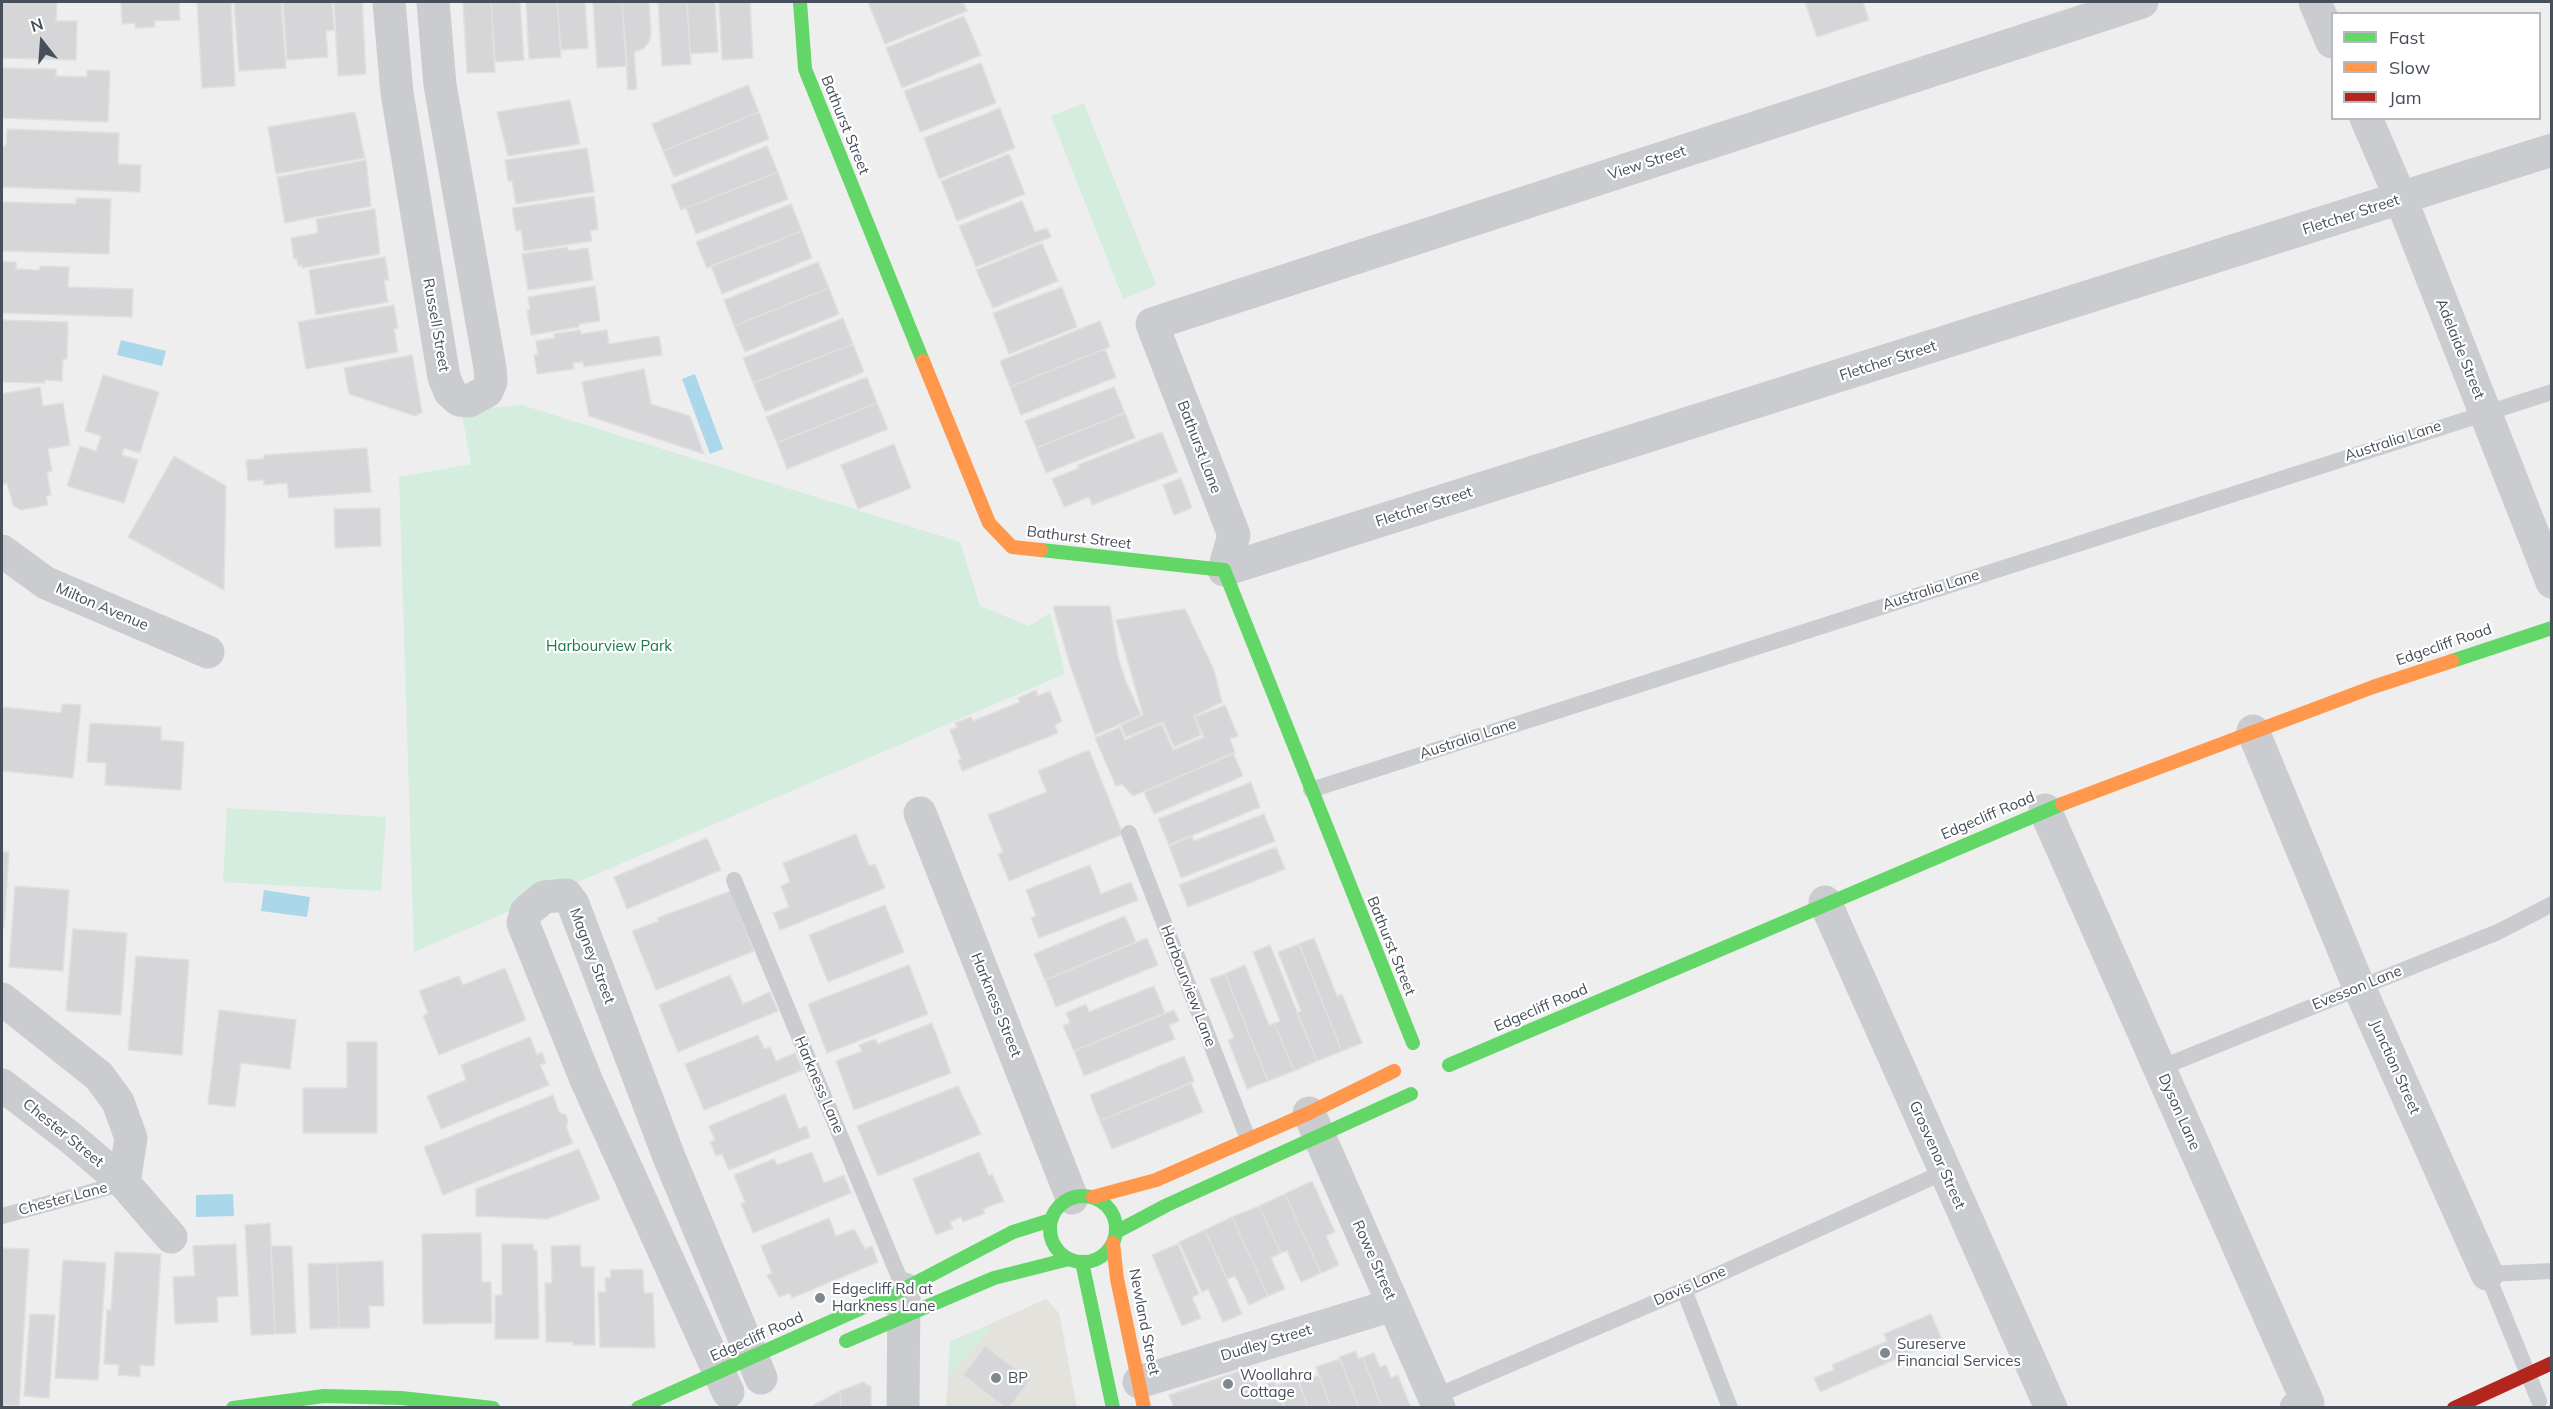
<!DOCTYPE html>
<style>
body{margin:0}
#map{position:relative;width:2553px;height:1409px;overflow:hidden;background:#efeeee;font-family:Mulish,sans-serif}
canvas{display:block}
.frame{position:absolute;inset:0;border:3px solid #464f5a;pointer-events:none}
.legend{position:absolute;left:2331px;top:12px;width:210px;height:108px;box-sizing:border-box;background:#fff;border:2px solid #b5b9bd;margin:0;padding:8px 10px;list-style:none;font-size:18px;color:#464f5a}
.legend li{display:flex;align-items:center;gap:12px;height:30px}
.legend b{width:30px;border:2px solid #b5b9bd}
.north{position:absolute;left:12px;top:12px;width:60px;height:60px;-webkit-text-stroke:4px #fff;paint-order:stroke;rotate:343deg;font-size:16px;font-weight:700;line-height:24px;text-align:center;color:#464f5a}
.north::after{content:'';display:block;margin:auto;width:21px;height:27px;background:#464f5a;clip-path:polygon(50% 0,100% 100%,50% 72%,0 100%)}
</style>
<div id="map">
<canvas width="2553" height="1409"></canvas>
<div class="frame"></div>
<ul class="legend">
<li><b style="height:8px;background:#63d668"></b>Fast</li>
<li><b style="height:8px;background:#ff974d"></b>Slow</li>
<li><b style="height:8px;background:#b3261e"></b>Jam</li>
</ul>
<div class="north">N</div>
</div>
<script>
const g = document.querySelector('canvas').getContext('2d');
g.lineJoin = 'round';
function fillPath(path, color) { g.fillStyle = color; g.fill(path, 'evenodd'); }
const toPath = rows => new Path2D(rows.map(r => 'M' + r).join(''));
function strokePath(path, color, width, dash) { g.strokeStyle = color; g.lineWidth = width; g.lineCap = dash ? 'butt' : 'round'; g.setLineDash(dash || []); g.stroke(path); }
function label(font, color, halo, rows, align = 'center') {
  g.font = font + ' Mulish,sans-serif'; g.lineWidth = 4.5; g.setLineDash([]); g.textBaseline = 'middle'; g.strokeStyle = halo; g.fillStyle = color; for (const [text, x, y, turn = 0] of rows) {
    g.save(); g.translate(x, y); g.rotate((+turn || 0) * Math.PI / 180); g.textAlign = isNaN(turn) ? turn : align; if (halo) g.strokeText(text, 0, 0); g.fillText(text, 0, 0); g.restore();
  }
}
const commercial = toPath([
 [1046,1299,1059,1313,1077,1407,946,1408,950,1342]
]);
const green = toPath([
 [1084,103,1156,285,1123,299,1051,116],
 [522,405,960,542,980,606,1029,626,1050,613,1065,674,414,952,399,477,471,464,461,410],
 [227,808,386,817,381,891,223,882],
 [990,1324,990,1330,948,1378,950,1342]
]);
const water = toPath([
 [121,340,166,351,162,366,117,355],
 [695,374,723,449,710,454,682,379],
 [264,890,310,897,307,917,261,911],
 [233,1194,234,1216,196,1217,196,1195]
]);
const building = toPath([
 [2,2,57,2,56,21,77,21,76,60,2,58,2,2],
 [121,2,179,2,180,20,154,21,155,27,135,28,135,23,122,24,121,2],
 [197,2,231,2,235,86,202,88,197,2],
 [234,2,281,2,286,68,239,71,234,2],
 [283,2,332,2,334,30,326,31,328,57,287,60,283,2],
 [334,2,362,2,366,74,338,76,334,2],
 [463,2,491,2,495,72,467,73,463,2],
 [491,2,520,2,524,60,495,62,491,2],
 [526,2,557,2,561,57,529,59,526,2],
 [557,2,585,2,588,48,561,50,557,2],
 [593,2,622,2,627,66,597,68,593,2],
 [622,2,649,2,651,34,649,42,643,49,634,52,637,89,628,90,622,2],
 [658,2,687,2,691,64,662,66,658,2],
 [687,2,715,2,718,52,690,54,687,2],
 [719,2,750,2,753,58,722,60,719,2],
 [868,2,963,2,967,11,885,44,868,2],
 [1805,2,1863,2,1869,20,1817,37,1805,2],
 [964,16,981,55,902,88,886,48,964,16],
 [981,63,996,103,920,132,904,91,981,63],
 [2,68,56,69,56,76,87,77,87,70,110,71,108,122,2,118,2,68],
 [748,85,759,112,663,151,652,124,748,85],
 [570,100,580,144,508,156,497,112,570,100],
 [1000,108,1015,148,939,179,924,138,1000,108],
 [355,112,365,158,276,174,268,127,355,112],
 [759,112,769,139,674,177,663,151,759,112],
 [7,129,119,133,118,164,141,165,140,192,2,187,2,154,3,146,6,146,7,129],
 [767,146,778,172,681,210,671,185,767,146],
 [587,148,594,192,516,204,512,181,508,181,505,160,587,148],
 [1009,154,1025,194,957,221,941,181,1009,154],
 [366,160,371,206,285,223,277,177,366,160],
 [778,172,788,199,696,234,686,208,778,172],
 [594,196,598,229,590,231,592,241,524,251,521,230,516,231,512,208,594,196],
 [76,198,111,199,109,254,2,251,2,202,76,204,76,198],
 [1022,201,1035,232,1047,228,1051,237,976,267,959,226,1022,201],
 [791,204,802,231,707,268,696,242,791,204],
 [375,209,380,254,302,268,302,265,298,266,297,258,294,259,291,238,318,233,316,219,375,209],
 [802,231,812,258,722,294,711,266,802,231],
 [1042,243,1058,281,993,308,976,270,1042,243],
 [568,247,568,251,588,248,593,280,528,290,522,254,568,247],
 [385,257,389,280,384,280,388,302,316,315,309,270,385,257],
 [2,262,16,262,16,269,40,270,40,266,69,267,68,287,133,289,132,317,2,313,2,262],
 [818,262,829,288,734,326,724,300,818,262],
 [595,286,600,321,579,324,579,327,531,335,527,310,530,310,528,297,595,286],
 [1062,287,1077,327,1009,354,993,313,1062,287],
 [829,288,839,314,745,352,734,326,829,288],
 [394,305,398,328,394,329,398,352,306,369,298,322,394,305],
 [843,318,853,344,753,383,743,358,843,318],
 [2,320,68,322,67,359,63,359,62,381,45,380,45,383,2,382,2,320],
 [1100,321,1110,347,1010,387,1000,361,1100,321],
 [580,330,581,334,607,330,609,344,659,336,662,355,584,367,583,362,573,363,574,369,537,374,534,355,538,355,536,341,555,338,554,334,580,330],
 [853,344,864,372,765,412,753,383,853,344],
 [1105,349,1116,377,1021,415,1010,387,1105,349],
 [412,355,422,412,415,416,349,394,344,368,412,355],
 [644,369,651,404,690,416,704,454,589,416,582,382,644,369],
 [103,375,159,392,140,453,124,448,122,455,138,460,124,503,67,486,80,446,96,451,101,436,85,431,103,375],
 [867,377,877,403,777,443,766,417,867,377],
 [40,387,43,406,63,403,70,445,48,449,52,471,47,472,51,495,46,496,48,505,20,510,13,505,7,483,2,484,2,394,40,387],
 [1114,387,1125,413,1036,448,1025,421,1114,387],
 [877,403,888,429,787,469,777,443,877,403],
 [1125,413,1135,438,1046,473,1036,448,1125,413],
 [1162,432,1178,472,1092,505,1089,497,1064,507,1052,479,1079,468,1078,465,1162,432],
 [894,444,911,488,858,509,841,465,894,444],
 [367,448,371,492,289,498,287,483,264,485,264,480,248,481,246,460,264,459,264,455,367,448],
 [174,456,226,486,224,590,128,537,174,456],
 [1181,478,1192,508,1174,515,1163,485,1181,478],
 [380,508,381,546,335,548,334,509,380,508],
 [1053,606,1110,606,1118,657,1126,682,1141,715,1095,735,1070,665,1053,606],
 [1185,609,1214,670,1222,702,1194,716,1201,735,1174,747,1163,722,1126,737,1121,725,1143,715,1116,620,1185,609],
 [1036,690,1038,696,1050,691,1062,721,1055,725,1058,733,962,771,958,760,961,759,950,730,957,727,955,723,971,717,973,721,1020,702,1018,698,1036,690],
 [62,704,81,705,73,778,2,771,2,707,61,713,62,704],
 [1225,705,1238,736,1230,739,1235,753,1133,796,1122,784,1116,786,1095,738,1120,727,1125,740,1162,724,1173,750,1204,737,1195,717,1225,705],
 [90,723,161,727,161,740,184,742,181,790,105,785,106,763,87,762,90,723],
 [1089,750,1123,834,1009,881,998,854,1003,852,988,815,1047,792,1038,771,1089,750],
 [1233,753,1243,776,1154,814,1144,792,1233,753],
 [1251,782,1260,807,1169,845,1158,819,1251,782],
 [1264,814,1275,841,1181,878,1169,846,1192,836,1194,841,1264,814],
 [856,834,869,866,875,864,885,888,780,930,773,913,789,907,781,886,790,882,783,863,856,834],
 [707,838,721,870,627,909,614,877,707,838],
 [1276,847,1285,869,1188,907,1179,885,1276,847],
 [2,852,9,852,4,928,2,928,2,852],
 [1090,865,1101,894,1131,882,1138,900,1039,938,1031,918,1036,916,1026,890,1090,865],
 [15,886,69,890,63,971,9,967,15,886],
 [731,891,754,951,656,990,632,931,659,921,657,918,731,891],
 [885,905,904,952,828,982,809,935,885,905],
 [1125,916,1136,942,1045,980,1034,954,1125,916],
 [73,929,127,933,121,1015,66,1011,73,929],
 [1147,938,1158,965,1056,1007,1045,980,1147,938],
 [1314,938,1337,996,1342,994,1362,1043,1342,1051,1299,944,1314,938],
 [1299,944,1342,1051,1317,1061,1297,1013,1301,1011,1278,952,1299,944],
 [1270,945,1317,1061,1294,1071,1274,1023,1280,1021,1253,952,1270,945],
 [136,956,189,960,182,1055,128,1050,136,956],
 [909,965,928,1014,827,1053,808,1004,909,965],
 [1245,965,1269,1025,1274,1023,1294,1071,1268,1081,1225,974,1245,965],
 [505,968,526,1020,439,1055,423,1016,428,1013,419,991,459,976,463,985,505,968],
 [1225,974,1268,1081,1247,1089,1228,1040,1234,1038,1210,979,1225,974],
 [730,975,743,1004,770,992,778,1011,678,1052,659,1005,730,975],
 [1154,986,1165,1013,1074,1051,1063,1026,1070,1023,1066,1013,1086,1004,1089,1012,1154,986],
 [219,1010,296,1020,290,1069,241,1063,235,1107,208,1104,219,1010],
 [1174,1010,1179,1021,1169,1025,1175,1039,1084,1076,1074,1051,1174,1010],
 [932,1023,951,1073,854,1110,836,1061,862,1051,859,1045,875,1039,878,1044,932,1023],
 [758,1035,764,1049,770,1047,776,1061,795,1053,803,1070,704,1110,685,1064,758,1035],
 [530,1037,537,1055,542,1052,546,1063,540,1065,549,1085,441,1129,427,1096,466,1080,461,1065,530,1037],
 [347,1042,377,1042,377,1133,303,1133,303,1088,347,1088,347,1042],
 [1184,1056,1194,1081,1100,1121,1090,1095,1184,1056],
 [1191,1083,1203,1112,1112,1149,1100,1121,1191,1083],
 [958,1086,981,1134,878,1176,857,1126,958,1086],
 [785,1094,799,1129,806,1126,810,1137,729,1170,722,1154,716,1156,710,1142,715,1140,709,1126,785,1094],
 [553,1095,559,1112,566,1115,568,1121,566,1127,573,1143,443,1195,424,1147,553,1095],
 [579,1149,600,1199,547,1219,476,1216,476,1189,579,1149],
 [812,1152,824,1183,844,1175,851,1193,753,1233,741,1204,745,1202,734,1175,774,1159,777,1165,812,1152],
 [979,1152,989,1176,992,1174,1004,1201,983,1209,985,1213,963,1222,961,1217,950,1222,953,1228,936,1235,913,1179,979,1152],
 [1312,1181,1335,1232,1326,1236,1339,1265,1321,1273,1285,1194,1312,1181],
 [1285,1194,1321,1273,1301,1282,1287,1251,1281,1253,1259,1206,1285,1194],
 [1259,1206,1281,1253,1271,1258,1285,1289,1268,1296,1232,1217,1259,1206],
 [1232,1217,1268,1296,1249,1305,1235,1276,1227,1279,1205,1230,1232,1217],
 [829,1218,836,1236,854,1229,865,1249,872,1246,878,1262,792,1298,790,1293,779,1297,767,1275,772,1273,761,1246,829,1218],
 [270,1223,275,1334,251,1335,245,1225,270,1223],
 [1205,1230,1242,1314,1223,1322,1208,1289,1202,1292,1179,1242,1205,1230],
 [481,1233,482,1282,491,1282,492,1323,423,1324,422,1234,481,1233],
 [236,1244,238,1296,217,1297,218,1322,175,1324,173,1277,195,1276,193,1246,236,1244],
 [502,1244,533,1244,533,1250,537,1250,539,1339,495,1339,495,1295,502,1295,502,1244],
 [1178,1244,1199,1294,1192,1297,1201,1318,1182,1326,1152,1255,1178,1244],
 [580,1245,581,1267,594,1267,595,1345,573,1345,573,1342,546,1342,545,1283,552,1283,551,1246,580,1245],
 [271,1246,292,1246,296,1333,275,1334,271,1246],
 [2,1248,29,1249,19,1406,2,1405,2,1248],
 [115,1252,161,1254,154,1366,140,1365,140,1377,118,1375,119,1365,104,1364,107,1310,111,1310,115,1252],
 [63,1260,106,1263,98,1380,55,1378,63,1260],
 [383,1261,384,1306,369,1306,370,1328,339,1328,337,1263,383,1261],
 [337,1263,339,1328,310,1329,308,1264,337,1263],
 [643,1269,644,1293,653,1293,655,1348,600,1347,598,1292,606,1292,605,1278,611,1278,610,1270,643,1269],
 [30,1314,55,1315,49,1398,24,1396,30,1314],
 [1931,1314,1942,1339,1820,1392,1814,1378,1834,1370,1832,1365,1887,1341,1884,1334,1931,1314],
 [985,1346,1030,1380,1009,1408,1006,1408,963,1375,985,1346],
 [1356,1351,1358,1359,1363,1357,1382,1408,1359,1408,1339,1357,1356,1351],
 [1374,1353,1380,1367,1386,1365,1391,1378,1398,1375,1411,1408,1382,1408,1363,1357,1374,1353],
 [1340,1359,1359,1408,1331,1408,1316,1367,1340,1359],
 [1251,1367,1258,1387,1275,1381,1284,1408,1174,1408,1169,1395,1251,1367],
 [1319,1375,1331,1408,1308,1408,1299,1382,1319,1375],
 [1297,1378,1308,1408,1285,1408,1277,1385,1297,1378],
 [863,1382,871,1387,871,1408,841,1408,840,1391,863,1382],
 [840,1391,841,1408,814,1408,814,1405,840,1391]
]);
const lane = toPath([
 [1311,790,2552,392],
 [1129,833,1248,1139],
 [734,880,904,1289],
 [2160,1068,2498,932,2552,904],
 [2,1216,124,1183],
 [1684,1290,1730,1408],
 [1434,1397,1684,1290,1944,1172],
 [2539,1401,2487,1274,2552,1271]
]);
const street = toPath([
 [389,2,397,93,444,377,450,392,459,400,469,401,487,391,491,382,490,368,440,85,433,2],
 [2315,2,2332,42],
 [2366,118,2401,199,2552,582],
 [2,551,46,583,208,652],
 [1224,570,2552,150],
 [1224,570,1234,535,1152,324,2142,2],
 [2253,731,2359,987,2487,1274],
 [2045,810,2308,1403,2296,1408],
 [920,813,1072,1198],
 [1825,902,2051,1408],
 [2,999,99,1076,118,1102,131,1138,124,1183],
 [2,1085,71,1138,124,1183,171,1237],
 [1309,1113,1439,1408],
 [1139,1382,1393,1305],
 [728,1392,587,1082,523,923,526,912,544,897,566,895,573,904,669,1157,761,1378],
 [903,1408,904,1289]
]);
const fast = toPath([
 [800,2,805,69,923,361],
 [1041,550,1224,570,1413,1043],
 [2452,661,2552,628],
 [1449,1065,2062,804],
 '1050 1229a33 33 0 1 1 66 0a33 33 0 1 1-66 0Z',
 [1116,1232,1167,1205,1411,1094],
 [1082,1262,1113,1408],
 [846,1341,994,1278,1069,1259],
 [233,1408,324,1396,401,1398,493,1408],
 [638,1408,904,1289,1013,1232,1051,1220]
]);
const slow = toPath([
 [923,361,989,523,1012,547,1041,550],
 [2062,804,2373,687,2452,661],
 [1093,1197,1156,1180,1309,1113,1394,1071],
 [1113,1243,1117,1279,1144,1408]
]);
const jam = toPath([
 [2454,1408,2552,1363]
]);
const markers = [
 [820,1298,6,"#81878e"],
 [1885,1353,6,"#81878e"],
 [996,1378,6,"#81878e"],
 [1228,1384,6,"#81878e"]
];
const streetNames = [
 ["Bathurst Street",845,125,68],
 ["View Street",1647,163,-18],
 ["Fletcher Street",2351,215,-18],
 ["Russell Street",436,325,80],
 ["Adelaide Street",2460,349,68],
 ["Fletcher Street",1888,361,-18],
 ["Australia Lane",2393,441,-18],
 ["Bathurst Lane",1199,447,69],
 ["Fletcher Street",1424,507,-18],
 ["Bathurst Street",1079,538,7],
 ["Australia Lane",1931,590,-18],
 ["Milton Avenue",102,607,23],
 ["Edgecliff Road",2444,645,-19],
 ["Australia Lane",1468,739,-18],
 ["Edgecliff Road",1988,816,-23],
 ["Bathurst Street",1391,946,68],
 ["Magney Street",592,956,69],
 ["Harbourview Lane",1188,986,69],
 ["Evesson Lane",2357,988,-22],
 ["Harkness Street",996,1005,68],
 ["Edgecliff Road",1541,1008,-23],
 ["Junction Street",2395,1067,66],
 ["Harkness Lane",819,1085,67],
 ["Dyson Lane",2179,1112,66],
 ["Chester Street",63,1133,39],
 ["Grosvenor Street",1937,1155,66],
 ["Chester Lane",63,1199,-15],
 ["Rowe Street",1374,1260,66],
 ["Davis Lane",1690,1286,-24],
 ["Newland Street",1144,1322,79],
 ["Edgecliff Road",757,1337,-24],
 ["Dudley Street",1266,1343,-17]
];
const parkNames = [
 ["Harbourview Park",609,646]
];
const poiNames = [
 ["Edgecliff Rd at",832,1289],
 ["Harkness Lane",832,1306],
 ["Sureserve",1897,1344],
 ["Financial Services",1897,1361],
 ["Woollahra",1240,1375],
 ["Cottage",1240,1392],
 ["BP",1008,1378]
];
fillPath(commercial, '#e4e2dc');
fillPath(green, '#d4eddf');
fillPath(water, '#aad7e9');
fillPath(building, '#d6d6d8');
strokePath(building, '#e0e0e1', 1.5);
strokePath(lane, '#cacccf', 16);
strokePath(street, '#cacccf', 33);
strokePath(fast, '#63d668', 14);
strokePath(slow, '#ff974d', 14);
strokePath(jam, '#b3261e', 14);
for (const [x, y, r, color] of markers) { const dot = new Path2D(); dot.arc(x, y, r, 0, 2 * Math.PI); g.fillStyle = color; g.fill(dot); strokePath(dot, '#fff', 2); }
label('15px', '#464f5a', '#fff', streetNames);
label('15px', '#1b7750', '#fff', parkNames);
label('15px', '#464f5a', '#fff', poiNames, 'left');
</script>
